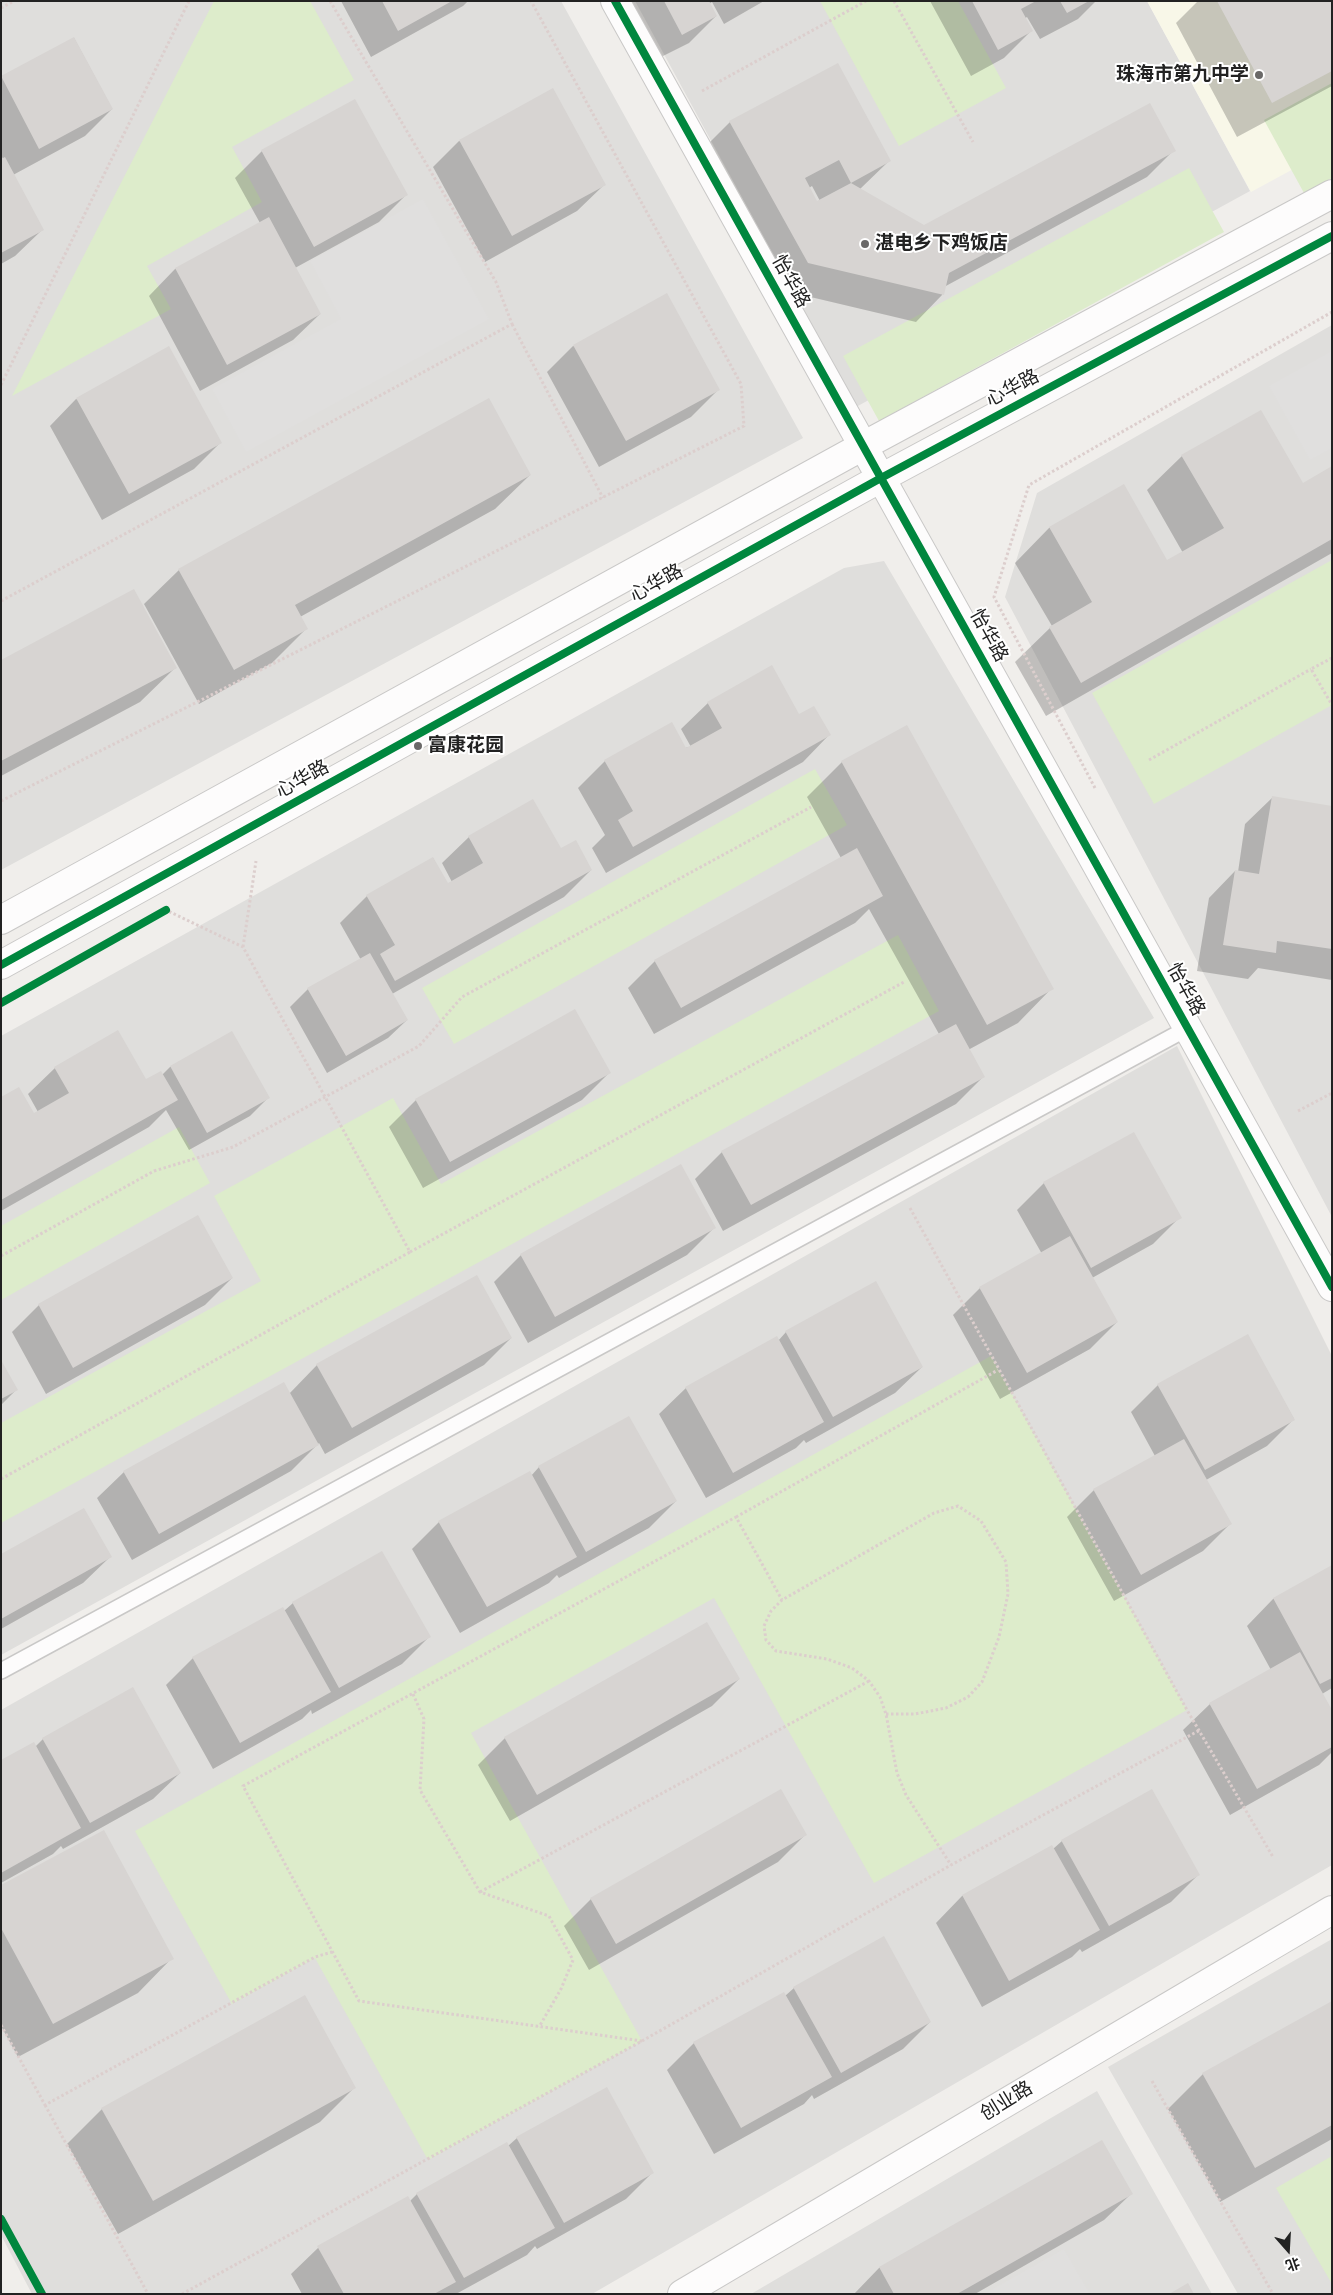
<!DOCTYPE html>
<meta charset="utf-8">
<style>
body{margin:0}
#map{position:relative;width:1333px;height:2295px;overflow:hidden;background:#f0eeeb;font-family:"Titillium Web","Noto Sans SC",sans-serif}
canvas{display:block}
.frame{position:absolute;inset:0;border:2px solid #222;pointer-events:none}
.north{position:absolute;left:1263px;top:2225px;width:50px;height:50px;-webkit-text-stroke:4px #fff;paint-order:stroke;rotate:161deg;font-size:14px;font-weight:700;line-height:20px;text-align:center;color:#222}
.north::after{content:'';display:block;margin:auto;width:18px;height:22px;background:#222;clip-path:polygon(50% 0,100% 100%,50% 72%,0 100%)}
</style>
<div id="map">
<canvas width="1333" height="2295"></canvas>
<div class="frame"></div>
<div class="north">北</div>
</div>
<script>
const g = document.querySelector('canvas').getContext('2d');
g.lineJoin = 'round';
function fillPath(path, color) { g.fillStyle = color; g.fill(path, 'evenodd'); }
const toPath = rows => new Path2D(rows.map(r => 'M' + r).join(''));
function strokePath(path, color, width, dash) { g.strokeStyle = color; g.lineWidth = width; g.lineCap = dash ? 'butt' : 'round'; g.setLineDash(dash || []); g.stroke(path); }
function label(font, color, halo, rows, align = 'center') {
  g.font = font + ' "Titillium Web","Noto Sans SC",sans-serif'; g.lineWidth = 4; g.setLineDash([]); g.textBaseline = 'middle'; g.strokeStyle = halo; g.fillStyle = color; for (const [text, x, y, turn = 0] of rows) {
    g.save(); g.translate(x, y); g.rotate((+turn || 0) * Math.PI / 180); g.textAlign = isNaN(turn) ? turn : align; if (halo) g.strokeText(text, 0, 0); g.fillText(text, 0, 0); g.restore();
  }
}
const residential = toPath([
 [1,1,561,1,803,438,1,870],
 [635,1,1147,1,1250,191,856,407],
 [1332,325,1332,1217,1005,597,1037,493],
 [884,561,1154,1018,1,1655,1,1036,844,568],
 [1177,1046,1332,1356,1332,1865,592,2294,32,2294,1,2235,1,1710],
 [1332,1939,1332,2294,1238,2294,1108,2067],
 [1097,2091,1212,2294,751,2294]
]);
const education = toPath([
 [1147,1,1332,1,1332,148,1251,192]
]);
const grass = toPath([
 [214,1,310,1,354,80,232,147,262,202,147,266,171,309,12,396],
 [820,1,958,1,1006,88,899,146],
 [1332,83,1332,178,1304,193,1264,120],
 [1189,168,1224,232,879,421,843,356],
 [1332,560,1332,705,1154,804,1092,693],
 [815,769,847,825,454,1044,422,988],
 [898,935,939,1011,1,1523,1,1423,261,1281,214,1196,393,1098,441,1184],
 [179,1127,210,1183,1,1300,1,1226],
 [991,1356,1187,1710,874,1883,714,1598,471,1733,642,2041,428,2160,315,1958,232,2004,135,1831],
 [1332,2156,1332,2284,1276,2188]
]);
const parking = toPath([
 [423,199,489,319,246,452,212,389,341,319,310,261],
 [1332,351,1332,448,1310,460,1269,386],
 [1064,2249,1090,2294,984,2294]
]);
const shadow = toPath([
 [341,1,468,1,463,6,371,57],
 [623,1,764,1,724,24,712,2,709,4,716,16,689,43,655,60],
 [930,1,1096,1,1078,19,1040,39,1027,17,1024,19,1031,31,1004,58,971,76],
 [1198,1,1332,1,1332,86,1237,137,1176,23],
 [74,38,112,109,85,136,13,175,42,230,15,256,1,264,1,160,3,159,1,155,1,77],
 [730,122,889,161,860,189,924,227,1174,150,1147,177,944,287,942,295,916,322,781,290,703,149],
 [812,186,820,201,816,203,809,188],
 [459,141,604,185,577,211,485,262,433,167],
 [262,151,406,195,379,222,295,268,320,314,293,340,200,391,149,296,175,269,260,223,235,178],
 [573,346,718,390,691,417,599,467,547,372],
 [76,399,221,442,194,469,102,520,50,426],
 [1182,456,1302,485,1332,468,1332,553,1046,716,1015,662,1052,626,1015,563,1049,528,1124,486,1167,562,1183,553,1147,490],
 [530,475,495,509,300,617,306,629,272,663,199,704,144,604,179,570],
 [1,662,175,668,140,702,1,776],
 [708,703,799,716,829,735,803,762,606,873,592,848,605,835,578,788,605,761,691,747,681,729],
 [842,762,1052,988,1018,1023,968,1050,983,1077,956,1104,723,1231,695,1179,722,1152,939,1034,869,909,855,923,654,1034,628,988,655,961,841,858,807,797],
 [1272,798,1332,807,1332,980,1258,968,1248,979,1197,971,1209,898,1235,871,1238,872,1245,824],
 [469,837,560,850,591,870,564,897,392,994,407,1020,388,1038,327,1073,290,1007,308,989,361,960,340,923,367,896,433,858,447,885,452,882,442,863],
 [231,1033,268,1098,250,1116,189,1150,166,1110,149,1127,1,1211,1,1098,33,1115,38,1112,28,1094,55,1068,146,1081,162,1075,170,1067],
 [609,1073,582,1100,423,1188,389,1127,416,1100],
 [1044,1183,1180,1217,1153,1244,1092,1278,1117,1322,1090,1349,1000,1399,953,1315,980,1288,1042,1254,1017,1210],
 [198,1217,232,1278,205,1305,46,1394,12,1332,39,1305],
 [714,1228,687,1255,528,1343,494,1282,521,1255],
 [786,1332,922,1367,895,1393,806,1443,804,1440,796,1448,706,1498,659,1414,686,1388,778,1341],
 [1247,1336,1294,1419,1267,1446,1206,1480,1230,1524,1203,1551,1114,1601,1067,1517,1094,1490,1155,1456,1131,1412,1158,1385],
 [511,1338,484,1365,325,1454,319,1443,291,1471,132,1560,97,1498,124,1472,289,1394,317,1365],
 [1,1362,16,1390,1,1405],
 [539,1467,676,1501,649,1528,559,1578,557,1575,549,1583,460,1633,412,1549,439,1522,531,1476],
 [1,1556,110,1557,83,1583,1,1629],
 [1332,1567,1332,1688,1322,1694,1332,1712,1332,1752,1319,1765,1230,1815,1183,1730,1210,1704,1271,1670,1247,1626,1273,1599],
 [293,1603,429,1637,402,1664,312,1714,311,1710,302,1719,213,1769,166,1685,193,1658,284,1611],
 [739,1679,712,1706,510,1821,478,1765,505,1738],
 [43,1739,180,1773,153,1799,63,1849,61,1846,53,1854,1,1883,1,1761,35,1747],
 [805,1835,778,1862,589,1970,564,1926,591,1899],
 [1062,1841,1198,1875,1171,1902,1082,1952,1080,1949,1072,1957,982,2007,936,1923,962,1896,1052,1847,1053,1849],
 [1,1886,172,1958,138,1993,18,2057,1,2026],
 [794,1988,930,2022,903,2049,814,2099,812,2095,804,2104,714,2154,667,2070,694,2043,785,1996],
 [1332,2002,1332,2139,1220,2202,1168,2109,1203,2074],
 [354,2088,320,2122,118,2234,67,2144,102,2109],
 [517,2138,653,2172,626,2199,537,2249,535,2246,527,2255,456,2294,302,2294,291,2274,318,2248,408,2198,410,2201,417,2194,508,2146],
 [1102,2142,1131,2194,1104,2220,975,2294,854,2294,879,2268]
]);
const building = toPath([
 [382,1,452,1,398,31],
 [664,1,709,1,717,16,682,35],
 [972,1,1036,1,1021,9,1033,31,998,50],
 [1060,1,1089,1,1067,13],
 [1217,1,1332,1,1332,71,1272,103],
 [74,37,113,109,39,149,1,76],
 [838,63,891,161,851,183,924,225,1150,103,1176,151,949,273,944,295,808,263,729,121],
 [839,160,851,183,817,201,805,178],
 [553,88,606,185,512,236,459,140],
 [355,99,408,195,314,247,261,150],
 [5,157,44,230,1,253,1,159],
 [269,217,321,314,227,365,175,268],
 [667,293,720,390,626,441,573,345],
 [169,346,222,443,129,494,76,398],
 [489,398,531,475,295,605,308,629,234,670,178,569],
 [1261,410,1303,483,1332,466,1332,539,1081,683,1049,627,1092,602,1049,527,1124,484,1167,560,1224,528,1181,455],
 [134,589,177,668,1,761,1,660],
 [772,665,799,714,814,706,831,735,633,847,618,820,633,811,604,760,672,722,686,748,722,728,707,702],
 [907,725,1054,989,987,1025,841,761],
 [1272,796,1332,806,1332,949,1277,941,1276,953,1223,945,1235,870,1259,874],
 [533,799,561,848,576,840,592,870,395,981,380,954,395,945,366,895,433,857,448,883,483,863,468,836],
 [857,848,883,896,681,1008,654,960],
 [370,953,408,1020,346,1056,307,988],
 [575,1009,611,1073,450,1162,415,1099],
 [956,1024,985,1077,751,1205,721,1151],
 [118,1030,146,1079,161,1071,178,1100,1,1200,1,1097,19,1087,34,1113,69,1093,54,1067],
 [232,1031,270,1098,207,1133,170,1066],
 [1134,1132,1182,1218,1091,1268,1043,1182],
 [681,1164,716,1228,555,1317,520,1254],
 [198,1215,233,1278,73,1368,38,1304],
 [1070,1236,1118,1322,1027,1373,979,1287],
 [477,1275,512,1338,352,1428,316,1364],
 [876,1281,923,1367,833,1417,785,1331],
 [1248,1334,1295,1420,1205,1470,1157,1384],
 [777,1336,824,1422,733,1473,685,1387],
 [1,1360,18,1390,1,1399],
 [284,1382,319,1445,159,1534,123,1471],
 [629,1416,677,1501,586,1552,538,1466],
 [1184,1439,1232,1524,1141,1575,1093,1489],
 [530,1471,577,1557,487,1607,438,1521],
 [84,1508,112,1557,1,1619,1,1554],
 [382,1551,431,1637,339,1688,292,1602],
 [1332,1565,1332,1678,1320,1684,1273,1598],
 [283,1607,331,1692,240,1743,192,1657],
 [707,1622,740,1679,537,1795,504,1737],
 [1300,1652,1332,1710,1332,1747,1257,1789,1209,1703],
 [133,1687,181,1773,90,1823,42,1738],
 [34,1742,81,1828,1,1873,1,1760],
 [781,1789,807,1835,616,1944,590,1898],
 [1152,1789,1200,1875,1109,1926,1061,1840],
 [104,1830,174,1959,53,2024,1,1928,1,1885],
 [1052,1845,1100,1930,1009,1981,962,1895],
 [884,1936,931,2022,841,2073,793,1987],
 [784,1992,832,2077,741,2128,693,2042],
 [305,1995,356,2088,153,2201,101,2108],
 [1332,2001,1332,2125,1255,2168,1202,2073],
 [607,2087,654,2173,564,2223,516,2137],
 [1102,2140,1133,2194,957,2294,894,2294,879,2267],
 [507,2142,555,2228,464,2278,416,2193],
 [408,2196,456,2282,434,2294,344,2294,317,2246],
 [1188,2283,1194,2294,1169,2294]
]);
const path = toPath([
 [894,1,973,142],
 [1,8,14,1],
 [702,91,866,1],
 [512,324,603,498],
 [1,385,189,1],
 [1,601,512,324,496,282,330,1],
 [1332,658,1311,669,1332,705],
 [1149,760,1311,669],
 [1095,788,994,597,1029,485,1332,312],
 [1,801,744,426,741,384,531,1],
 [243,947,256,861],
 [1298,1111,1332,1093],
 [910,1208,1187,1710,1273,1857],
 [410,1252,904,982],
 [1,1256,154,1171,233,1147,419,1046,462,997,811,807],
 [1,1479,410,1252,243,947,168,911],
 [736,1517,998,1370],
 [413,1694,424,1719,420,1790,480,1892,549,1916,573,1960,561,1989,539,2027],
 [886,1714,915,1714,946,1708,968,1697,982,1682,999,1637,1008,1594,1006,1562,981,1521,958,1506,934,1513,782,1600,771,1611,764,1626,766,1640,776,1651,827,1659,852,1668,869,1681,880,1697,886,1714,897,1773,906,1795,951,1865],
 [480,1892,869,1681],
 [1,2025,45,2105,315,1957,332,1952],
 [642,2041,359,2001,243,1786,736,1517,782,1600],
 [1152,2081,1273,2294],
 [45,2105,148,2294],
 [182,2294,642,2041,951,1865,1200,1730]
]);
const service = toPath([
 [1,1671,1188,1028]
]);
const minor = toPath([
 [615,1,1332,1287],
 [682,2294,1332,1910]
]);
const tertiary = toPath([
 [1,920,863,446,1332,194],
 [1,965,881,478,1332,236]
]);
const cycleway = toPath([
 [615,1,1332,1287],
 [1,965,881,478,1332,236],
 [1,1003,166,910],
 [1,2219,42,2294]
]);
const markers = [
 [1259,75,5,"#6a6968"],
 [865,244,5,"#6a6968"],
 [418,746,5,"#6a6968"]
];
const poiNames = [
 ["珠海市第九中学",1249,75,"right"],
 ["湛电乡下鸡饭店",875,244],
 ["富康花园",428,746]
];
const streetNames = [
 ["怡华路",790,282,61],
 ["心华路",1013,389,-28],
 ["心华路",657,584,-29],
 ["怡华路",988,636,61],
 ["心华路",303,780,-29],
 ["怡华路",1185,990,61],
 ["创业路",1007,2102,-31]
];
fillPath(residential, '#dfdedc');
fillPath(education, '#f8f7e8');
fillPath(grass, '#ddeccb');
fillPath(parking, '#e0dfde');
fillPath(shadow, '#0003');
fillPath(building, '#d7d4d2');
strokePath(service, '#c9c8c7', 18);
strokePath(minor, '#c9c8c7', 30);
strokePath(tertiary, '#c9c8c7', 30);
strokePath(path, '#dccecd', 3, [2.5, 2.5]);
strokePath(service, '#fdfcfc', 15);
strokePath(minor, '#fdfcfc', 28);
strokePath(tertiary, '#fdfcfc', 28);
strokePath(cycleway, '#00873e', 8);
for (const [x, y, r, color] of markers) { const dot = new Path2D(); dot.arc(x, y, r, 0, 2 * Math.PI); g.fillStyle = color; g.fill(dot); strokePath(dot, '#fff', 2); }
label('bold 19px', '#222', '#fff', poiNames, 'left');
label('19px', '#222', '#fff', streetNames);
</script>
